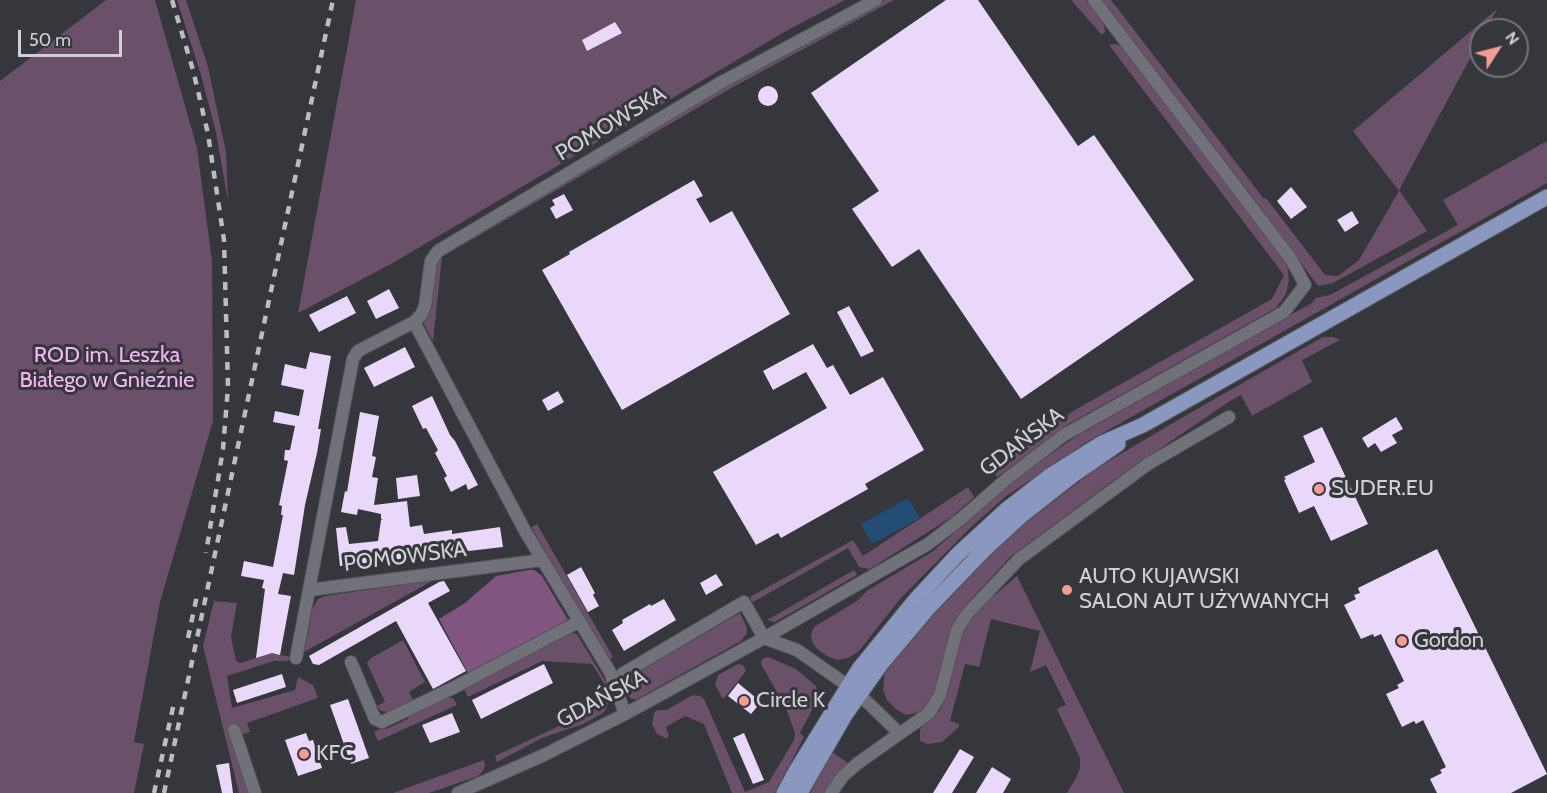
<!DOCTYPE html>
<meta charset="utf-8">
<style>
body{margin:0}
#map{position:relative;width:1547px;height:793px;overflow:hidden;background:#36363d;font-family:Cabin,sans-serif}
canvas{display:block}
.north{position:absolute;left:1469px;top:18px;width:60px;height:60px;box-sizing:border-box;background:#36363d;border:2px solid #74747a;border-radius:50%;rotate:54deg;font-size:16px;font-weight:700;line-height:24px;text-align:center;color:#d1d0d5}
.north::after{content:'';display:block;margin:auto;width:21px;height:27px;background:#f59c94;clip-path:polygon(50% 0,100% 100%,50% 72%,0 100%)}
.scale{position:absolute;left:18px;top:30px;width:104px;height:27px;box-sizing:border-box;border:3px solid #d1d0d5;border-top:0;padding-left:8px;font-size:18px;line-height:21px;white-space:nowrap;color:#d1d0d5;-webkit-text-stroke:4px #36363d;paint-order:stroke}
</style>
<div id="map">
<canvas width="1547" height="793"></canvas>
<div class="north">N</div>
<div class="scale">50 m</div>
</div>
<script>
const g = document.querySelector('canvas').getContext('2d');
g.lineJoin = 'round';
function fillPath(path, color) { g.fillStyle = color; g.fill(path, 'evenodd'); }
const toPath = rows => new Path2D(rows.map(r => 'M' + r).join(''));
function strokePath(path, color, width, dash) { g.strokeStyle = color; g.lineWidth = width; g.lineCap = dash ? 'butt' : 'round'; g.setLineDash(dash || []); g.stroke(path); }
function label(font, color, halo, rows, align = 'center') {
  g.font = font + ' Cabin,sans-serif'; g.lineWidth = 6; g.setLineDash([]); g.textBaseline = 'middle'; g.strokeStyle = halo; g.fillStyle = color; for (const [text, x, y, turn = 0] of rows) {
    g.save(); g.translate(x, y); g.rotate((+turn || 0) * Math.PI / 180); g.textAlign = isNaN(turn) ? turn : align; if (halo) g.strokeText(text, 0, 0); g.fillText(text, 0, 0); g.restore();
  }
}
const green = toPath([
 [106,0,155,0,197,148,212,261,213,421,160,602,134,742,144,744,134,793,0,793,0,81],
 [177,0,186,0,208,67,226,152,228,201,216,132,201,75],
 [356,0,845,0,786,31,391,264,298,313],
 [885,0,894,0,733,87,442,257,433,341,423,322,430,307,437,257,746,73],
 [1071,0,1086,0,1104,25,1105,31,1102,35],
 [1102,0,1111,0,1264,199,1266,198,1325,275,1338,276,1359,260,1399,191,1353,131,1497,9,1486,30,1481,30,1481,38,1399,190,1427,231,1333,283,1318,286,1258,204],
 [1116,44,1122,46,1287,264,1289,280,1286,294,1276,308,1067,425,997,477,992,471,1073,411,1272,299,1284,275,1109,45],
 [1547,141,1547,183,1085,443,1005,497,970,528,900,599,859,651,848,658,837,660,827,656,817,649,812,642,811,634,814,627,857,601,868,590,932,552,1017,478,1075,437,1269,327,1312,303,1316,298,1330,295,1458,225,1443,200],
 [1323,337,1333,337,1340,340,1302,360,1312,382,1252,416,1241,395,1230,401,1114,480,1011,556,965,606,954,623,932,698,925,708,916,713,906,715,897,710,887,700,883,690,885,671,913,635,990,554,1024,524,1097,468,1178,420],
 [968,487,974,497,953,516,870,569,859,567,848,548,753,602,750,597,853,540,863,556],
 [537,524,613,657,609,660,531,527],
 [854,570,857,575,775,622,767,620],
 [1017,576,1124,793,1067,793,1076,778,1080,768,1080,758,1057,709,1066,705,1046,665,1030,672,1040,631,991,619,979,667,965,664,950,721,959,724,959,727,942,742,928,744,920,741,920,729,940,710,947,695,962,635,974,613],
 [434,580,304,652,312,610,318,599,325,596],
 [214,601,237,603,231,637,236,661,240,663,272,653,290,657,288,661,274,661,227,676,232,708,295,690,298,677,313,685,318,698,247,723,250,732,240,735,249,793,239,793,203,646],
 [740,613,747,628,747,633,741,641,637,699,631,699,627,694,625,688,630,677],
 [571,633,577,634,610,689,607,708,603,713,583,724,542,738,497,762,495,756,604,705,607,688,592,664,542,661,468,697,464,689],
 [403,640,425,682,409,692,413,700,387,712,381,711,377,706,385,702,367,663,371,658],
 [768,657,796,669,809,680,816,686,816,702,800,733,804,737,775,793,732,793,704,724,685,716,666,727,669,737,665,738,657,734,652,724,654,713,657,710,666,710,693,695,700,696,704,699,745,792,769,782,794,740,795,733,786,708,761,664,762,659],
 [738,664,743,665,746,671,725,697,722,698,715,684,718,675],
 [447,698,453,698,457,705,378,741,374,732,384,727,386,729,408,719,407,716],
 [832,752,848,763,836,776,825,793,810,793],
 [484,760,485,766,483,771,478,776,429,793,393,793]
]);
const forest = toPath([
 [529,570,534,570,542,576,568,620,468,673,439,619,465,603,496,576]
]);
const water = toPath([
 [908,498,920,518,872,544,861,524]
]);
const building = toPath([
 [946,0,978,0,1078,146,1094,135,1194,280,1021,399,919,249,892,267,852,209,879,191,811,93],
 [615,22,622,33,587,51,582,40],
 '758 96a10 10 0 1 1 20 0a10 10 0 1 1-20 0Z',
 [694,180,703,196,696,199,710,223,732,211,790,314,622,410,542,270,570,254,569,252],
 [1291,187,1307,207,1291,219,1277,201],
 [564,194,573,210,556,219,550,208,555,205,552,200],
 [1352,211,1359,223,1345,232,1337,220],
 [389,289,399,308,376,319,367,301],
 [347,296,356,313,319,332,309,315],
 [849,306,874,351,861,357,837,312],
 [813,344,827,368,833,365,850,395,883,377,924,450,865,484,868,489,781,538,778,533,756,545,713,472,827,408,806,372,773,390,763,371],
 [405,347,415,367,374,387,364,368],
 [310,352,331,356,318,429,321,429,317,453,305,505,294,575,283,573,278,594,291,596,280,655,272,653,256,658,265,589,262,588,264,580,241,576,244,561,273,567,283,515,281,515,282,506,279,505,288,461,284,460,285,450,290,450,295,426,273,422,275,411,299,416,304,390,281,385,285,364,306,369],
 [558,391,564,402,548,411,542,400],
 [432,396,450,435,455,441,478,485,468,490,466,484,451,492,444,478,447,476,435,453,438,450,426,428,423,429,412,406],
 [360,412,379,416,372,456,376,457,372,477,378,478,374,505,407,501,410,527,422,525,424,534,452,530,452,534,500,527,503,547,340,566,336,528,346,527,349,544,378,541,381,520,383,520,381,519,381,514,358,509,357,515,341,512,345,491,347,492],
 [1396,417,1403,429,1392,435,1397,443,1381,452,1375,443,1368,448,1362,438],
 [1322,427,1368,524,1331,541,1314,506,1299,513,1284,480,1286,479,1284,477,1315,462,1303,436],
 [417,475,420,496,398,499,396,478],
 [1437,549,1547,774,1511,793,1437,793,1430,779,1442,773,1440,770,1446,767,1423,720,1416,724,1414,721,1402,727,1386,694,1399,688,1397,685,1404,681,1381,634,1374,637,1373,634,1361,639,1344,605,1356,599,1354,595,1360,593,1358,588],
 [581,567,595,593,593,595,599,606,588,612,567,575],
 [716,574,723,585,706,595,700,583],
 [444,581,450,591,428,603,466,671,433,689,396,621,319,665,313,664,309,656,439,582],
 [664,599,676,620,624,651,612,630,623,623,622,620,650,604,651,606],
 [544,664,553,683,481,719,472,700],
 [282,674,286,687,237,703,233,690],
 [738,683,761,702,751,714,728,696],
 [348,699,369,758,351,764,330,705],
 [452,713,460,732,430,743,422,725],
 [306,733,309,741,313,740,322,768,298,776,285,740],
 [744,733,764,780,753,784,733,738],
 [960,749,974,757,952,793,933,793],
 [229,763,233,793,222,793,216,765],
 [992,767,1011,779,1003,793,976,793]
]);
const minor = toPath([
 [414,322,421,315,425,306,431,261,438,251,720,83,876,0],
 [309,590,542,560],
 [296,658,353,359,358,351,414,322,525,531,610,672,625,714],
 [351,662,375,719,382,722,455,687,580,621],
 [617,692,622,674,744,602,764,638,928,544,962,518,1009,477,1064,435,1284,312,1305,285,1291,259,1094,0],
 [860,695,899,733],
 [234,730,255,793],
 [831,793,843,776,858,763,929,713,940,695,957,630,967,614,1019,559,1148,464,1229,417]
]);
const tertiary = toPath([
 [458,793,544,755,625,714,764,638,797,650,854,690]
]);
const primary = toPath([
 [784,793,796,771,859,669,917,598,958,554,1006,510,1051,475,1102,443,1143,425,1547,197],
 [800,793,845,715,881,664,930,606,984,550,1022,515,1073,475,1118,444]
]);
const rail = toPath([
 [172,0,193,70,208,134,224,240,228,387,223,449,206,553],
 [188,638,198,591],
 [154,793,174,703],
 [164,793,333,0]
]);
const markers = [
 [1319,489,6,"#f59c94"],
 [1067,590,6,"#f59c94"],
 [1402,641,6,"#f59c94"],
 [744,701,6,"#f59c94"],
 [304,754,6,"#f59c94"]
];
const streetNames = [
 ["POMOWSKA",611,124,-31],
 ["GDAŃSKA",1022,442,-37],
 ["POMOWSKA",405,557,-7],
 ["GDAŃSKA",602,699,-28]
];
const parkNames = [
 ["ROD im. Leszka",107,356],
 ["Białego w Gnieźnie",107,381]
];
const poiNames = [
 ["SUDER.EU",1331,489],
 ["AUTO KUJAWSKI",1079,577],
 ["SALON AUT UŻYWANYCH",1079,602],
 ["Gordon",1414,641],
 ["Circle K",756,701],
 ["KFC",316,754]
];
fillPath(green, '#6b506a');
fillPath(forest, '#815580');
fillPath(water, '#234d76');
fillPath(building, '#e9d8fa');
strokePath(minor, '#545359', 14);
strokePath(tertiary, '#545359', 14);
strokePath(primary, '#545359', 17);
strokePath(minor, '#717179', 12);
strokePath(tertiary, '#717179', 12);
strokePath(primary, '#8a97bf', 15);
strokePath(rail, '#bdbcc1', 4.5, [8, 8]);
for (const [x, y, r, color] of markers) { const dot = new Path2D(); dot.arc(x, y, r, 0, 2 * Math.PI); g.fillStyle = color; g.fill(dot); strokePath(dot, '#36363d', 2); }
label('22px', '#d1d0d5', '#36363d', streetNames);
label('22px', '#f8b5f6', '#36363d', parkNames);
label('22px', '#d1d0d5', '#36363d', poiNames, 'left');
</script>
